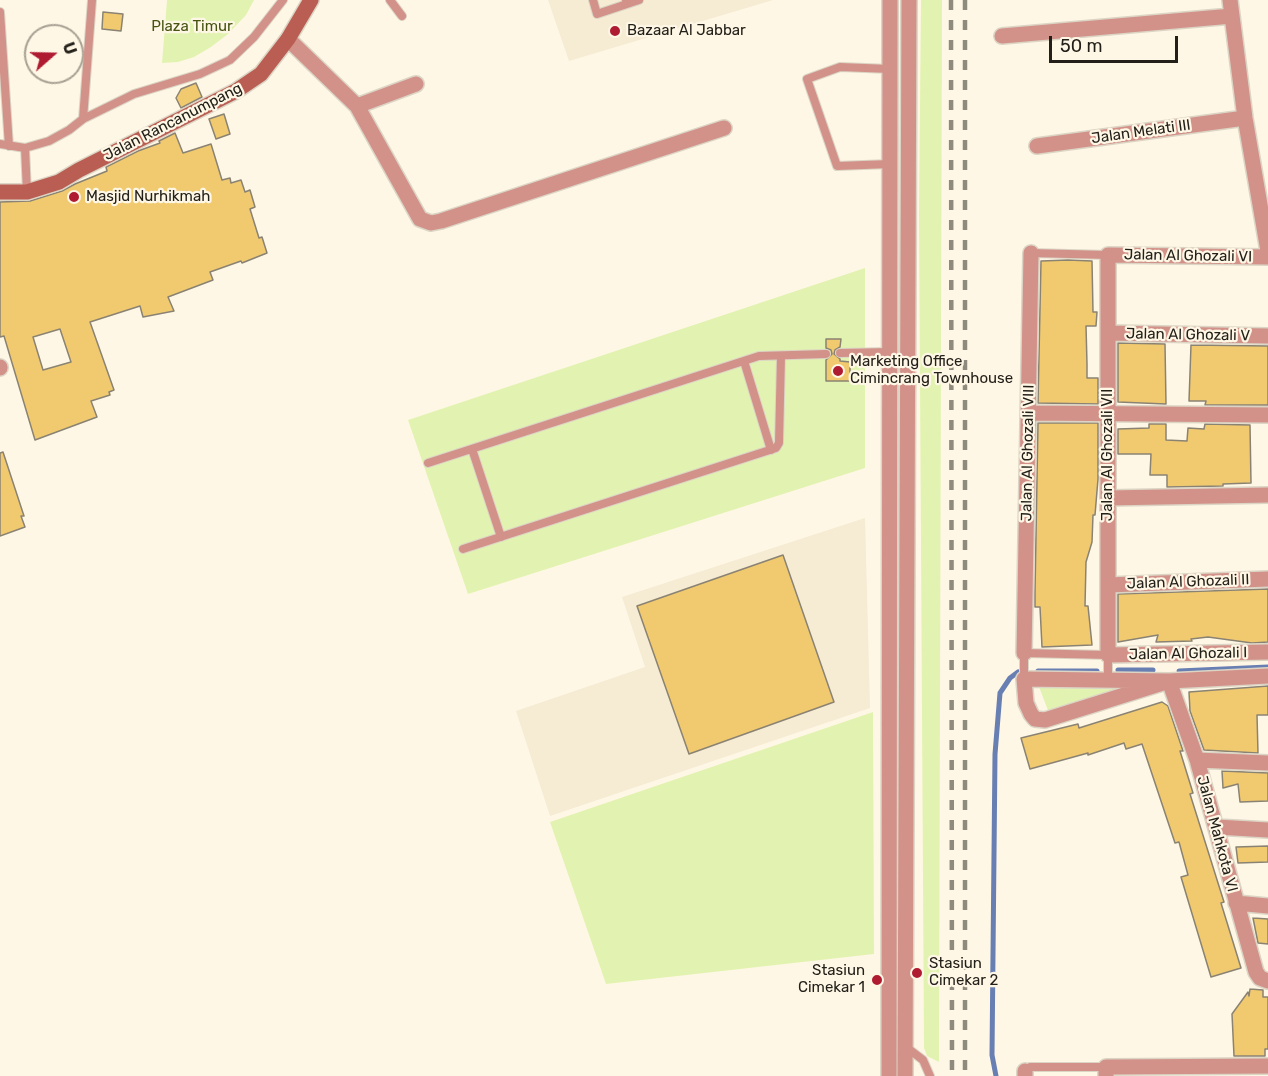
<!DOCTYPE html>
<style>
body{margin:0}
#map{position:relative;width:1268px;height:1076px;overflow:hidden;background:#fff7e5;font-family:Rubik,sans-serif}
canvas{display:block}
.north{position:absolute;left:24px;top:24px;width:60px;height:60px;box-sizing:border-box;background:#fff7e5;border:2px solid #a7a194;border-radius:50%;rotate:70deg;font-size:16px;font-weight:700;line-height:24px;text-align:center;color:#23201a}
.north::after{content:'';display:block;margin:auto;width:21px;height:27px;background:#af1c32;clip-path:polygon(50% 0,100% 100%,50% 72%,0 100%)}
.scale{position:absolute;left:1049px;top:36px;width:129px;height:27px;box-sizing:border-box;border:3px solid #23201a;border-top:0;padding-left:8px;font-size:18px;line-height:21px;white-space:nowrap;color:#23201a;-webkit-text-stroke:4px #fff7e5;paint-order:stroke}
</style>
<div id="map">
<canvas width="1268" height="1076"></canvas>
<div class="north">U</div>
<div class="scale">50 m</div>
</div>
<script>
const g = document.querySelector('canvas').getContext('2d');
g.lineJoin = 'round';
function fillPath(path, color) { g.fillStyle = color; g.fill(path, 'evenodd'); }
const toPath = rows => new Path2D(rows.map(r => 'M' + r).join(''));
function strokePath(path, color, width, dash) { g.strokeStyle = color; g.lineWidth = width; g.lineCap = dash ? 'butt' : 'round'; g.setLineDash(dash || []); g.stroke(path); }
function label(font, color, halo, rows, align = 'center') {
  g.font = font + ' Rubik,sans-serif'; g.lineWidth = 4.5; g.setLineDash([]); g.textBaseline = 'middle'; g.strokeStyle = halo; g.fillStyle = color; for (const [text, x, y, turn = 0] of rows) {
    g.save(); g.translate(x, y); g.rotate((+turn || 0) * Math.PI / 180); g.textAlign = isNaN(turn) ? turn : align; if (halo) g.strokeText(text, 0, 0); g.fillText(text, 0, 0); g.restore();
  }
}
const built = toPath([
 [548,0,773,0,569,61],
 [865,518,870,708,550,816,516,711,645,667,622,597]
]);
const green = toPath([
 [167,0,254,0,246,15,228,34,211,47,194,57,178,62,162,63],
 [921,0,942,0,939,1062,927,1056,924,1048,919,214],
 [865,268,865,468,468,594,408,420],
 [1036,679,1145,683,1049,713],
 [873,712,874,954,606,984,550,822]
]);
const stream = toPath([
 [1118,670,1153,670],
 [1038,671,1097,671],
 [1179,671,1268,667],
 [996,1076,992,1055,995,754,1000,693,1010,678,1018,672]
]);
const building = toPath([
 [103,12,123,14,121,31,102,29,103,12],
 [196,83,202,97,181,108,176,98,181,89,196,83],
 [224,114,230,134,216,139,209,119,224,114],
 [175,133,183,153,211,144,222,180,230,178,231,183,241,180,245,192,250,190,255,207,250,209,259,238,262,237,267,253,242,263,241,261,210,272,213,280,168,297,174,311,143,317,140,306,90,322,114,390,109,392,110,395,91,401,97,417,35,440,4,336,0,337,0,202,30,201,62,191,75,184,107,171,106,167,138,151,160,143,159,141,175,133],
 [60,329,71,362,43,370,33,337,60,329],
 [1068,260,1092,261,1093,312,1097,312,1096,326,1086,326,1087,364,1087,378,1098,378,1098,404,1038,403,1041,261,1068,260],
 [826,339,841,339,840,347,835,350,834,354,840,359,840,361,850,362,850,381,826,381,826,360,832,354,831,350,826,348,826,339],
 [1118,343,1165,344,1166,404,1118,402,1118,343],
 [1191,345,1268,346,1268,405,1205,405,1206,401,1189,401,1191,345],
 [1038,423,1098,423,1098,479,1095,515,1093,515,1092,542,1086,562,1085,606,1088,606,1092,645,1042,647,1040,607,1035,607,1035,592,1038,423],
 [1149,424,1166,424,1166,440,1187,441,1188,428,1204,429,1205,424,1250,425,1251,483,1223,484,1223,486,1167,487,1167,475,1150,475,1151,454,1118,454,1118,429,1149,428,1149,424],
 [3,452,24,516,21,516,25,527,0,536,0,453,3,452],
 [783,555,834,702,689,754,637,606,783,555],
 [1268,589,1268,642,1252,643,1208,637,1191,639,1192,641,1156,642,1158,635,1118,642,1118,594,1268,589],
 [1268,686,1268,715,1257,715,1258,753,1204,750,1190,711,1189,692,1268,686],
 [1162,702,1168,706,1183,751,1180,751,1193,793,1190,794,1224,902,1221,903,1241,968,1211,977,1181,877,1188,875,1179,842,1175,843,1142,744,1126,749,1124,743,1088,755,1088,753,1030,769,1021,738,1078,724,1079,728,1162,702],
 [1222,771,1268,773,1268,801,1240,802,1238,784,1223,788,1222,771],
 [1268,846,1268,862,1238,863,1236,847,1268,846],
 [1253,918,1268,919,1268,944,1258,943,1253,918],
 [1250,989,1263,990,1263,997,1268,997,1268,1049,1265,1049,1265,1056,1234,1056,1232,1014,1248,992,1249,996,1250,989]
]);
const service = toPath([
 [390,0,402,16],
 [593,0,597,14,627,4],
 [626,0,627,4,639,0],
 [0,12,9,146],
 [83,119,92,0],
 [0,144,25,148,49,141,69,130,83,119,134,94,200,74,230,60,254,37,283,0],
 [25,148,27,192],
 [890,164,837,166,807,79,840,67,890,69],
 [1031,253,1108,255],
 [840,353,889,352],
 [744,361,771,450],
 [472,449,501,537],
 [428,463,759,356,826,354],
 [463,549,776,448,779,443,781,356],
 [1024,679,1024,653,1108,655,1108,679],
 [906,1047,923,1060,930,1076],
 [1025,1071,1030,1067,1106,1067]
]);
const minor = toPath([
 [1230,0,1245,118,1268,251],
 [1002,36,1232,16],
 [288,39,357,106,420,219,431,223,441,221,724,128],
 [357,106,416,84],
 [1037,146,1245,118],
 [1268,257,1108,255,1108,655,1268,652],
 [1108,333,1268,336],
 [0,367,0,368],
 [1029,413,1268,415],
 [1108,498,1268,495],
 [1108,585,1268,579],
 [1024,653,1031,253],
 [1169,681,1045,720,1035,719,1031,714,1026,703,1024,679,1169,681,1268,676],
 [1169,681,1197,760,1256,972,1260,978,1268,981],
 [1197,760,1268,763],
 [1217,827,1268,830],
 [1236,903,1268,906],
 [1025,1071,1025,1076],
 [1106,1076,1106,1067,1268,1066]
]);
const tertiary = toPath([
 [889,1076,890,0],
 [905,1076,909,0]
]);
const secondary = toPath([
 [0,192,27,192,59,182,79,170,236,91,261,74,288,39,311,0]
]);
const rail = toPath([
 [951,0,952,1076],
 [965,0,965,1076]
]);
const markers = [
 [615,31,6,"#af1c32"],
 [74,197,6,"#af1c32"],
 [838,371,6,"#af1c32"],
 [917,973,6,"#af1c32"],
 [877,980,6,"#af1c32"]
];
const parkNames = [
 ["Plaza Timur",192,27]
];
const poiNames = [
 ["Bazaar Al Jabbar",627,31],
 ["Masjid Nurhikmah",86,197],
 ["Marketing Office",850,362],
 ["Cimincrang Townhouse",850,379],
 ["Stasiun",929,964],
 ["Cimekar 2",929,981],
 ["Stasiun",865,971,"right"],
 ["Cimekar 1",865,988,"right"]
];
const streetNames = [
 ["Jalan Rancanumpang",173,122,-27],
 ["Jalan Melati III",1141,132,-8],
 ["Jalan Al Ghozali VI",1188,256,1],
 ["Jalan Al Ghozali V",1188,335,1],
 ["Jalan Al Ghozali VIII",1028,453,-89],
 ["Jalan Al Ghozali VII",1108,455,-90],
 ["Jalan Al Ghozali II",1188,582,-2],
 ["Jalan Al Ghozali I",1188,654,-1],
 ["Jalan Mahkota VI",1217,834,75]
];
fillPath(built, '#f6ebd3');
fillPath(green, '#e2f3b1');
strokePath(stream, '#687fb3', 5);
fillPath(building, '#f1ca6f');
strokePath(building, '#8a8373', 1.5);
strokePath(service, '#dcd5c5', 10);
strokePath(minor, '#dcd5c5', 18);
strokePath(tertiary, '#dcd5c5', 18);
strokePath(secondary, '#dcd5c5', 18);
strokePath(service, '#d29289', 8);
strokePath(minor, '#d29289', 15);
strokePath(tertiary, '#d29289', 15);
strokePath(secondary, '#ba5e53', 15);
strokePath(rail, '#8f8a7e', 4.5, [10, 10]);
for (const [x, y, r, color] of markers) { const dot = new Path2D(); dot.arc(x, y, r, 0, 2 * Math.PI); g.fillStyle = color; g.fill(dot); strokePath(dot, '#fff7e5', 2); }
label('15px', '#475311', '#fff7e5', parkNames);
label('15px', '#23201a', '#fff7e5', poiNames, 'left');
label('15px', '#23201a', '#fff7e5', streetNames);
</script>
